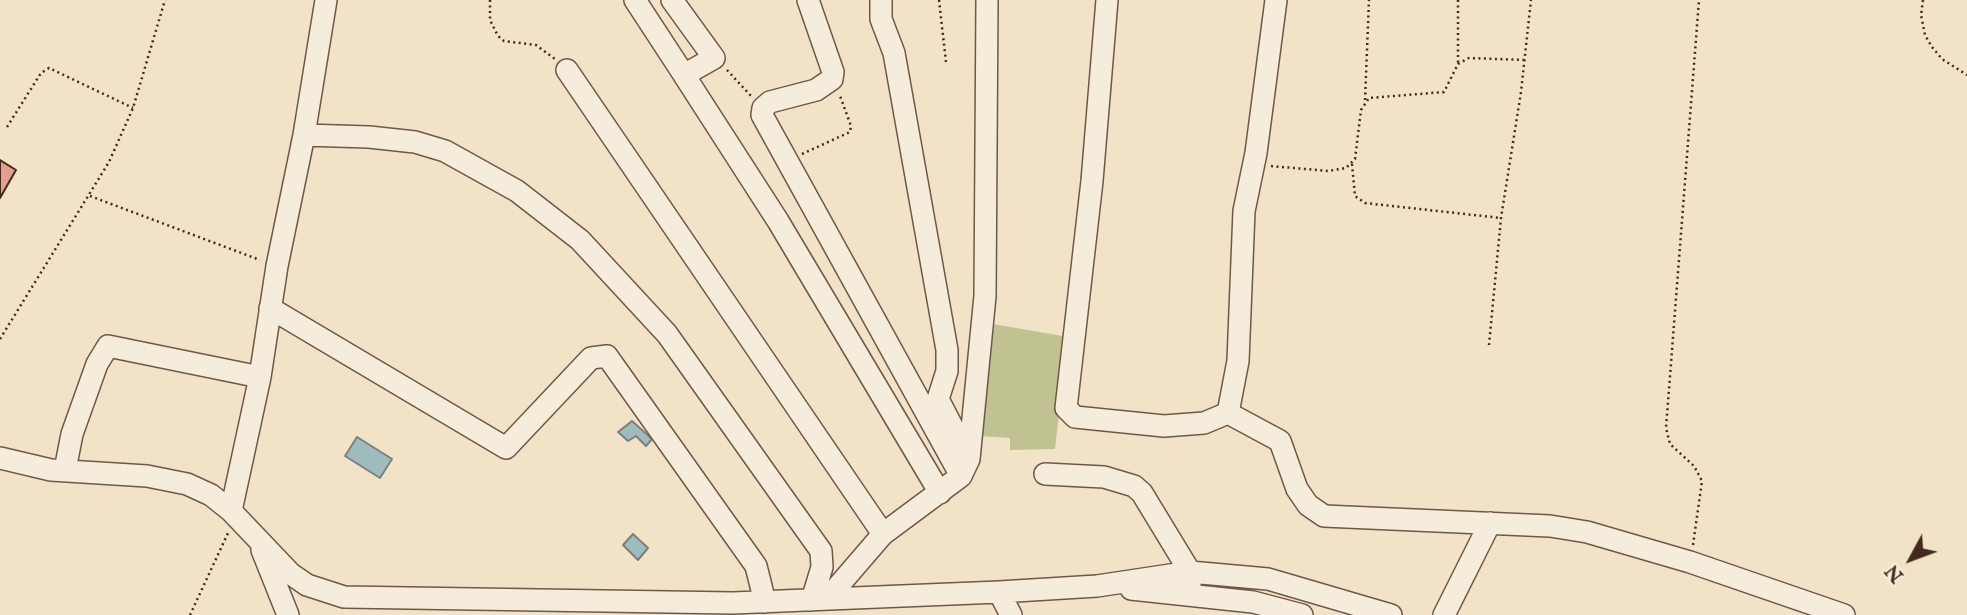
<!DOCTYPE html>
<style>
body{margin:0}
#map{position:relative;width:1967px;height:615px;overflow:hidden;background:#f1e2c8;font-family:"IM FELL English",serif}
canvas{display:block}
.north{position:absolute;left:1876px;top:524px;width:70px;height:70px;-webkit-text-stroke:5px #f6ecdb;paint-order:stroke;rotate:229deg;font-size:19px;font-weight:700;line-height:28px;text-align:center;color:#45291e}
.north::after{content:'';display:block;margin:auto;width:24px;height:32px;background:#45291e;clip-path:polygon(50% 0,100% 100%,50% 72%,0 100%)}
</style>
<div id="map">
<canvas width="1967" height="615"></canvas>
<div class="north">N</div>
</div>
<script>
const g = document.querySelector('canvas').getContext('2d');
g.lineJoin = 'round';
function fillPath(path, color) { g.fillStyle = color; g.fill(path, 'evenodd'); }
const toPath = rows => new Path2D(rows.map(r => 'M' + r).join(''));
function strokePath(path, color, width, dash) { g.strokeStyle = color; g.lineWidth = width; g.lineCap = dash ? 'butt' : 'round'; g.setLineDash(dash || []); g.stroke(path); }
const green = toPath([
 [993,324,1068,337,1055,449,1010,450,1010,438,981,436]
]);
const water = toPath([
 [632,421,652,439,646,446,636,436,628,441,618,432,632,421],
 [357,437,392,459,380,478,345,456,357,437],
 [633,534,648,548,638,560,623,545,633,534]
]);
const building = toPath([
 [0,160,16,170,0,198,0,160]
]);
const path = toPath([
 [490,0,490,20,498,36,504,41,536,45,555,59],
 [939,0,946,62],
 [1458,0,1458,64],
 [1923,0,1921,15,1925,35,1932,47,1942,59,1967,75],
 [727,70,751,96],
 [1365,100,1369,0],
 [7,127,41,73,49,68,133,108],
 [802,154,850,132,851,126,840,96],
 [1352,164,1355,196,1365,203,1501,218],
 [1271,166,1328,171,1346,168,1355,159,1361,110,1369,98,1444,92,1458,64,1469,58,1525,60],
 [90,196,260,260],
 [0,339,109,162,133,108,165,0],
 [1489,345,1501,218,1521,92,1531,0],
 [1693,545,1702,481,1694,466,1670,444,1666,428,1699,0],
 [190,615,228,533]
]);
const minor = toPath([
 [635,0,684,75],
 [672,0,714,58,684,75,778,221,940,493],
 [808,0,833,72,832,79,816,90,770,102,763,108,762,115,961,476],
 [881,0,881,19,894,53,947,350,947,371,938,399,969,459],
 [1107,0,1092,181,1066,408,1075,417,1164,426,1204,423,1228,413],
 [1276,0,1256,153,1244,211,1238,361,1228,413,1280,441,1297,489,1308,505,1324,516,1550,526,1587,532,1690,562,1844,615],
 [567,70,883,534],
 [304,135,369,137,415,142,445,151,517,191,580,240,667,334,821,551,822,567,812,600],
 [270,308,506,448,591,358,607,356,756,566,765,602],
 [0,458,51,470,147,476,187,484,211,495,231,511,291,574,307,585,344,597,733,603,999,592,1097,586,1190,572,1268,579,1391,615],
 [65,470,72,434,97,364,108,346,260,377],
 [1045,474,1104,477,1134,486,1142,493,1190,572,1190,595],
 [231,511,260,377,277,266,304,135,326,0],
 [262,550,288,615],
 [1131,589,1253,602,1302,615],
 [999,592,1011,615],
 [827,599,883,534,961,476,969,459,985,296,987,0],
 [1444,615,1490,523]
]);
fillPath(green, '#c0c292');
fillPath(water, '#9ebcbe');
strokePath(water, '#7a817e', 2);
fillPath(building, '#e39f90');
strokePath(building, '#45291e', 2);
strokePath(minor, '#705748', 24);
strokePath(path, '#45291e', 2.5, [2, 3.5]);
strokePath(minor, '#f6ecdb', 21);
</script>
